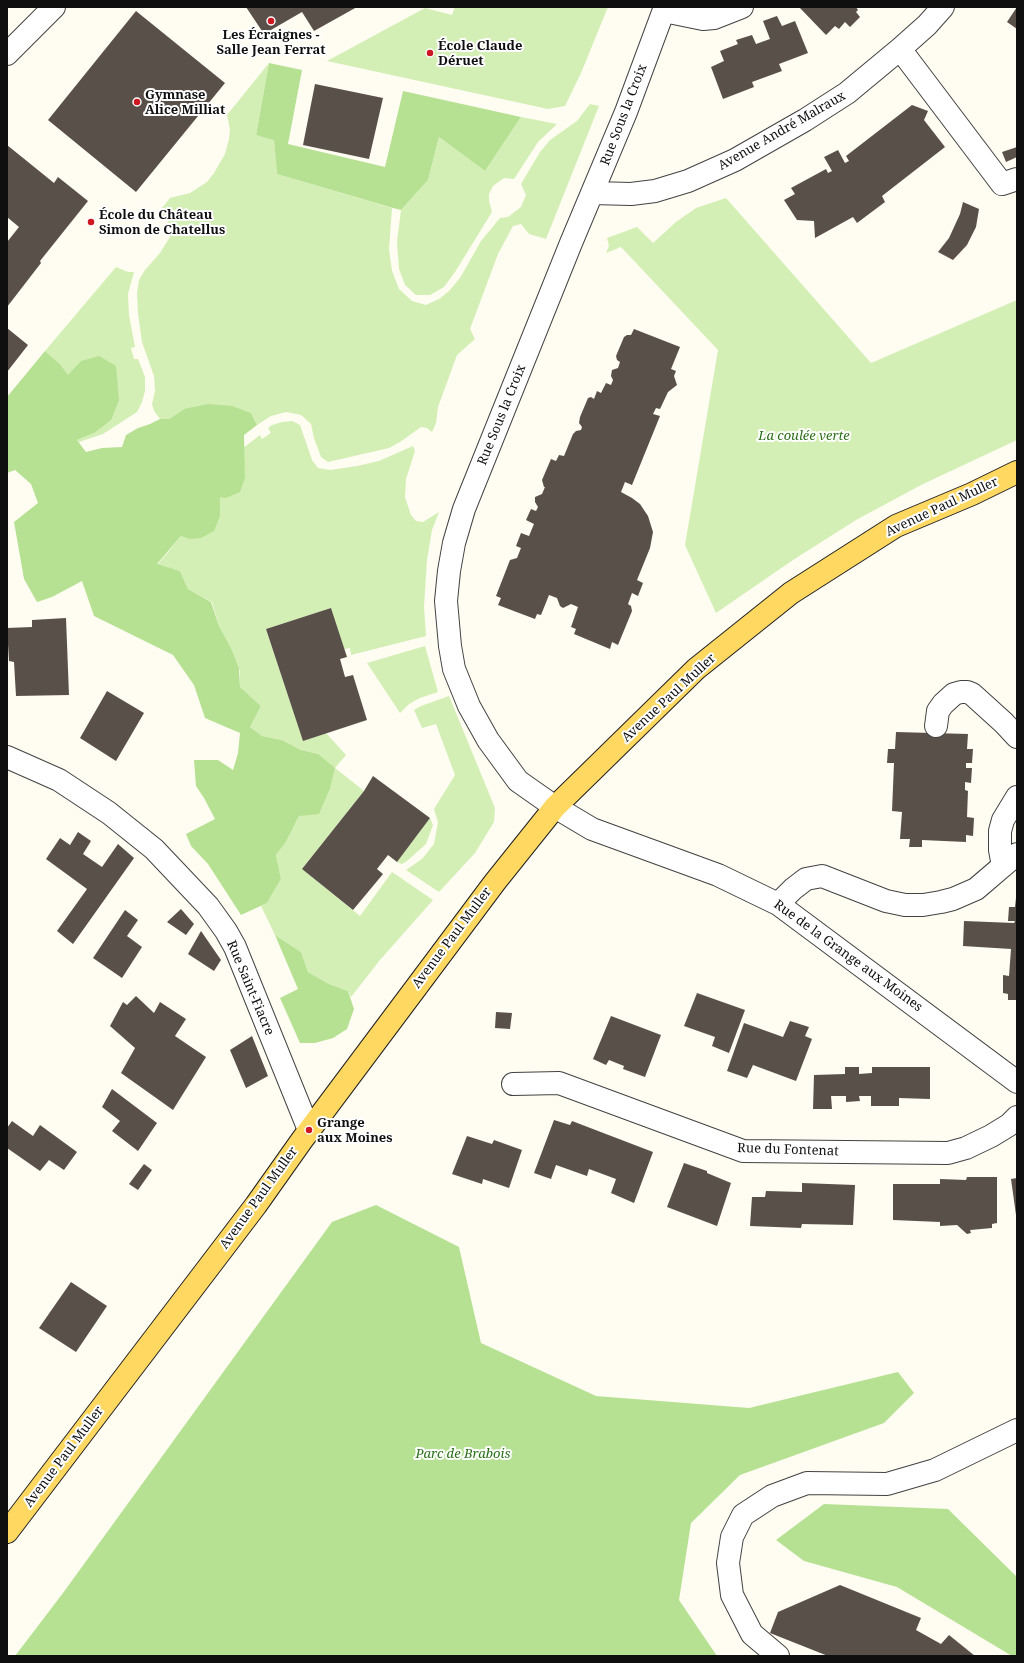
<!DOCTYPE html>
<meta charset="utf-8">
<style>
body{margin:0}
#map{position:relative;width:1024px;height:1663px;overflow:hidden;background:#fffcf1;font-family:"Noto Serif",serif}
canvas{display:block}
.frame{position:absolute;inset:0;border:8px solid #0f0f0f;pointer-events:none}
</style>
<div id="map">
<canvas width="1024" height="1663"></canvas>
<div class="frame"></div>
</div>
<script>
const g = document.querySelector('canvas').getContext('2d');
g.lineJoin = 'round';
function fillPath(path, color) { g.fillStyle = color; g.fill(path, 'evenodd'); }
const toPath = rows => new Path2D(rows.map(r => 'M' + r).join(''));
function strokePath(path, color, width, dash) { g.strokeStyle = color; g.lineWidth = width; g.lineCap = dash ? 'butt' : 'round'; g.setLineDash(dash || []); g.stroke(path); }
function label(font, color, halo, rows, align = 'center') {
  g.font = font + ' "Noto Serif",serif'; g.lineWidth = 4; g.setLineDash([]); g.textBaseline = 'middle'; g.strokeStyle = halo; g.fillStyle = color; for (const [text, x, y, turn = 0] of rows) {
    g.save(); g.translate(x, y); g.rotate((+turn || 0) * Math.PI / 180); g.textAlign = isNaN(turn) ? turn : align; if (halo) g.strokeText(text, 0, 0); g.fillText(text, 0, 0); g.restore();
  }
}
const green = toPath([
 [455,7,608,7,581,73,565,106,548,109,327,61,425,8,452,15],
 [269,63,256,135,274,139,277,174,392,208,389,249,392,271,399,289,412,301,426,305,439,299,449,291,460,278,481,241,500,218,508,217,521,207,526,195,521,184,540,152,550,140,577,121,590,104,599,106,546,239,529,234,521,224,513,226,498,254,470,329,475,339,457,355,438,407,436,423,432,432,427,428,421,427,400,442,389,448,328,462,321,457,314,438,311,424,301,415,286,412,271,416,257,425,251,413,184,409,169,419,160,419,154,411,152,404,155,391,154,376,142,342,138,314,137,293,139,280,145,270,160,253,173,232,172,227,168,222,157,214,170,198,190,193,207,182,214,173,225,154,229,139,230,130,227,115],
 [521,117,557,124,538,142,514,179,504,178,493,186,489,194,489,201,492,212,455,272,444,287,430,295,416,295,405,285,399,269,397,242,401,210,428,180,439,137,485,171],
 [726,198,871,363,1017,300,1017,440,921,485,856,520,793,560,716,613,685,545,718,350,621,247,606,253,609,246,607,238,637,227,653,243,676,222,696,208],
 [116,267,128,272,134,272,128,294,129,315,135,347,131,348,134,359,138,359,145,377,145,391,142,402,137,412,103,434,79,442,77,440,94,433,81,361,68,376,60,364,45,351],
 [292,421,300,425,312,460,318,468,330,470,357,466,379,461,413,446,415,451,406,479,405,497,411,515,416,521,423,522,439,512,432,530,427,560,424,607,426,636,351,655,350,648,344,649,331,608,266,629,303,740,326,733,346,755,335,768,364,791,302,869,360,916,392,872,433,900,380,960,351,997,348,991,329,984,308,972,301,952,275,935,261,906,267,903,281,879,276,855,286,842,299,816,318,754,301,750,282,740,262,736,250,727,261,706,240,687,240,671,231,648,219,626,212,602,188,589,180,571,157,565,169,551,181,536,189,539,220,516,220,497,245,478,243,448,260,435,262,439,271,433,268,428,272,425,282,422],
 [425,646,438,692,420,698,409,704,400,713,367,663],
 [449,696,495,808,494,822,475,853,439,892,406,870,422,859,434,844,438,822,434,809,455,775,436,724,422,728,414,710,421,706],
 [430,818,433,825,426,844,407,861,402,864,397,862]
]);
const forest = toPath([
 [269,63,302,70,288,144,385,167,403,91,521,117,485,171,439,137,428,180,401,210,393,208,277,174,274,140,256,135],
 [45,351,60,364,68,375,81,361,99,356,116,366,119,400,111,420,94,433,77,440,86,452,102,448,122,447,126,435,138,428,150,424,160,419,169,419,184,409,208,404,232,406,251,413,257,425,244,435,245,478,240,492,226,498,220,497,220,516,214,531,201,538,189,539,181,536,157,564,180,571,188,589,211,602,219,626,231,648,239,668,240,687,261,706,250,727,262,736,282,740,301,750,318,754,335,768,330,788,319,814,299,816,286,842,276,855,281,879,267,903,241,915,208,864,191,846,186,834,215,819,204,798,196,786,194,760,218,760,233,770,238,753,240,733,205,718,194,685,173,655,94,616,82,581,52,597,37,602,24,579,14,522,38,503,31,484,15,470,7,473,7,397],
 [275,935,301,952,308,972,329,984,348,991,354,1009,347,1029,333,1038,315,1043,300,1043,280,998,298,989],
 [376,1205,459,1247,481,1343,596,1396,749,1408,898,1372,914,1393,884,1423,740,1475,691,1523,679,1600,717,1656,15,1656,63,1593,332,1222],
 [824,1504,948,1509,1017,1577,1017,1656,1012,1656,897,1587,804,1561,776,1540]
]);
const building = toPath([
 [246,7,357,7,314,31,302,12,264,34],
 [799,7,856,7,858,10,856,12,860,17,850,27,845,22,839,29,835,26,826,35],
 [1017,7,1017,29,1007,22],
 [136,11,225,83,136,192,48,120],
 [777,16,782,26,795,21,808,53,779,64,782,71,752,82,754,87,723,99,711,67,724,61,720,51,738,44,736,40,752,35,756,44,770,39,763,21],
 [315,84,383,98,369,159,303,145],
 [912,105,928,111,924,120,945,147,882,196,885,202,857,223,853,217,815,238,814,221,797,220,784,200,795,194,791,188,826,169,828,173,832,171,824,157,838,150,845,163,849,161,846,156],
 [7,145,54,183,58,177,88,201,40,261,41,263,7,307,7,242,19,227,7,217],
 [1017,147,1017,157,1006,162,1002,152],
 [963,202,979,209,976,227,967,245,953,260,938,252,949,238,960,214],
 [7,328,28,345,7,372],
 [634,329,680,347,671,369,676,371,674,376,677,385,668,392,660,409,656,408,653,414,660,416,632,485,625,482,621,492,632,498,640,504,648,516,653,532,650,548,637,580,643,583,638,596,632,593,628,604,631,606,632,611,618,645,612,642,610,649,574,634,576,629,571,627,578,607,571,604,563,608,560,606,557,598,549,595,541,615,537,614,535,619,498,605,501,598,496,596,510,560,517,558,521,548,516,546,521,533,529,536,534,524,526,520,531,509,536,511,538,507,535,502,535,497,542,494,545,487,544,487,542,480,551,459,556,461,559,455,564,456,573,434,576,431,581,430,582,427,579,423,580,417,588,398,591,397,594,399,597,391,601,393,606,383,611,385,613,380,611,376,612,370,618,368,620,362,617,360,616,356,624,337,627,335,631,335],
 [331,608,347,657,340,659,345,677,353,675,367,720,303,741,266,629],
 [66,618,69,695,16,696,14,662,9,661,7,628,32,627,32,620],
 [107,691,144,713,116,761,80,738],
 [896,732,968,734,967,749,973,749,972,763,966,763,966,768,972,768,971,783,965,782,965,790,968,791,967,817,974,818,973,836,966,835,966,842,922,840,922,847,909,847,910,839,900,839,902,812,892,811,894,763,887,763,888,749,895,749],
 [373,776,430,818,397,862,388,855,377,869,383,874,353,910,302,869,364,791],
 [78,832,91,841,83,854,102,867,118,844,134,858,73,944,57,931,87,889,46,859,60,838,70,845],
 [1016,898,1017,898,1017,1000,1008,1000,1008,994,1003,993,1003,975,1009,976,1011,949,963,946,964,921,1014,923,1015,921,1008,921,1009,907,1015,907],
 [181,909,194,924,186,935,167,922],
 [125,910,138,920,127,936,142,947,122,978,93,958],
 [201,931,221,960,214,971,188,954],
 [697,993,745,1010,729,1053,712,1046,715,1037,684,1026],
 [136,996,154,1013,160,1002,186,1019,175,1036,206,1057,173,1110,121,1073,135,1048,110,1026,123,1002,127,1005],
 [496,1012,512,1013,510,1029,495,1028],
 [611,1016,661,1035,645,1077,623,1069,624,1066,609,1060,606,1065,593,1059],
 [790,1021,809,1027,805,1036,812,1039,796,1081,753,1065,747,1078,727,1071,744,1023,783,1037],
 [252,1036,268,1076,246,1088,230,1050],
 [845,1067,859,1067,859,1074,872,1073,872,1067,930,1067,930,1099,899,1098,899,1106,871,1106,871,1096,859,1096,860,1101,846,1102,846,1096,831,1096,832,1109,813,1109,814,1075,845,1074],
 [112,1089,157,1123,138,1151,112,1131,120,1121,102,1107],
 [554,1120,570,1125,572,1121,653,1152,634,1203,611,1193,616,1179,589,1169,587,1176,556,1165,551,1179,534,1173],
 [12,1121,33,1136,40,1125,77,1152,64,1170,49,1160,40,1171,7,1148,7,1128],
 [467,1136,492,1144,494,1140,522,1150,509,1188,483,1179,482,1184,452,1174],
 [684,1163,707,1171,707,1173,731,1183,717,1226,667,1207],
 [144,1164,152,1170,138,1190,129,1184],
 [967,1177,997,1177,997,1223,992,1224,992,1228,970,1230,971,1233,967,1234,957,1225,940,1226,940,1222,893,1220,893,1184,940,1184,940,1179,966,1180],
 [1017,1178,1017,1215,1016,1215,1011,1179],
 [802,1183,855,1185,853,1225,802,1224,801,1228,750,1226,752,1197,765,1197,766,1191,802,1192],
 [71,1282,107,1306,76,1352,39,1328],
 [840,1585,921,1618,916,1630,941,1644,949,1635,975,1656,828,1656,770,1633,778,1612]
]);
const minor = toPath([
 [665,7,626,112,571,243,464,509,454,543,449,571,446,601,450,646,454,669,469,706,488,740,518,781,555,807,592,829,718,875,778,904,1017,1082],
 [664,11,703,19,714,18,742,7],
 [900,49,1002,184,1017,179],
 [7,54,54,7],
 [592,193,631,194,655,191,688,181,735,160,805,120,847,93,900,49,927,25,943,7],
 [936,726,938,711,943,704,954,694,961,692,967,692,972,694,1004,723,1017,737],
 [7,757,59,780,109,813,154,849,208,906,226,931,235,947,309,1130],
 [1003,866,1000,850,1000,831,1003,820,1017,797],
 [778,904,793,889,806,879,822,876,886,901,905,905,923,905,941,902,953,899,976,889,1017,854],
 [513,1084,559,1083,743,1151,948,1153,966,1148,991,1136,1009,1125,1017,1117],
 [778,1656,752,1634,732,1595,728,1563,732,1537,743,1515,772,1496,807,1483,887,1484,935,1470,1017,1430]
]);
const major = toPath([
 [7,1532,256,1205,302,1140,495,882,555,807,696,669,791,593,896,526,972,494,1017,472]
]);
const markers = [
 [271,21,4,"#cf1721"],
 [430,53,4,"#cf1721"],
 [137,102,4,"#cf1721"],
 [91,222,4,"#cf1721"],
 [309,1130,4,"#cf1721"]
];
const poiNames = [
 ["Les Écraignes -",271,35,"center"],
 ["Salle Jean Ferrat",271,50,"center"],
 ["École Claude",438,46],
 ["Déruet",438,61],
 ["Gymnase",145,95],
 ["Alice Milliat",145,110],
 ["École du Château",99,215],
 ["Simon de Chatellus",99,230],
 ["Grange",317,1123],
 ["aux Moines",317,1138]
];
const streetNames = [
 ["Rue Sous la Croix",624,115,-69],
 ["Avenue André Malraux",782,131,-30],
 ["Rue Sous la Croix",502,415,-68],
 ["Avenue Paul Muller",942,507,-25],
 ["Avenue Paul Muller",669,698,-43],
 ["Avenue Paul Muller",452,938,-53],
 ["Rue de la Grange aux Moines",848,956,36],
 ["Rue Saint-Fiacre",250,988,67],
 ["Rue du Fontenat",788,1150,2],
 ["Avenue Paul Muller",259,1198,-54],
 ["Avenue Paul Muller",64,1457,-53]
];
const parkNames = [
 ["La coulée verte",804,436],
 ["Parc de Brabois",463,1454]
];
fillPath(green, '#d3efb5');
fillPath(forest, '#b6e193');
fillPath(building, '#59504a');
strokePath(minor, '#424242', 24);
strokePath(major, '#202020', 24);
strokePath(minor, '#fff', 22);
strokePath(major, '#ffd861', 22);
for (const [x, y, r, color] of markers) { const dot = new Path2D(); dot.arc(x, y, r, 0, 2 * Math.PI); g.fillStyle = color; g.fill(dot); strokePath(dot, '#fff', 1.5); }
label('bold 13px', '#0f0f0f', '#fff', poiNames, 'left');
label('13px', '#0f0f0f', '#fff', streetNames);
label('italic 13px', '#2a6f17', '#fff', parkNames);
</script>
